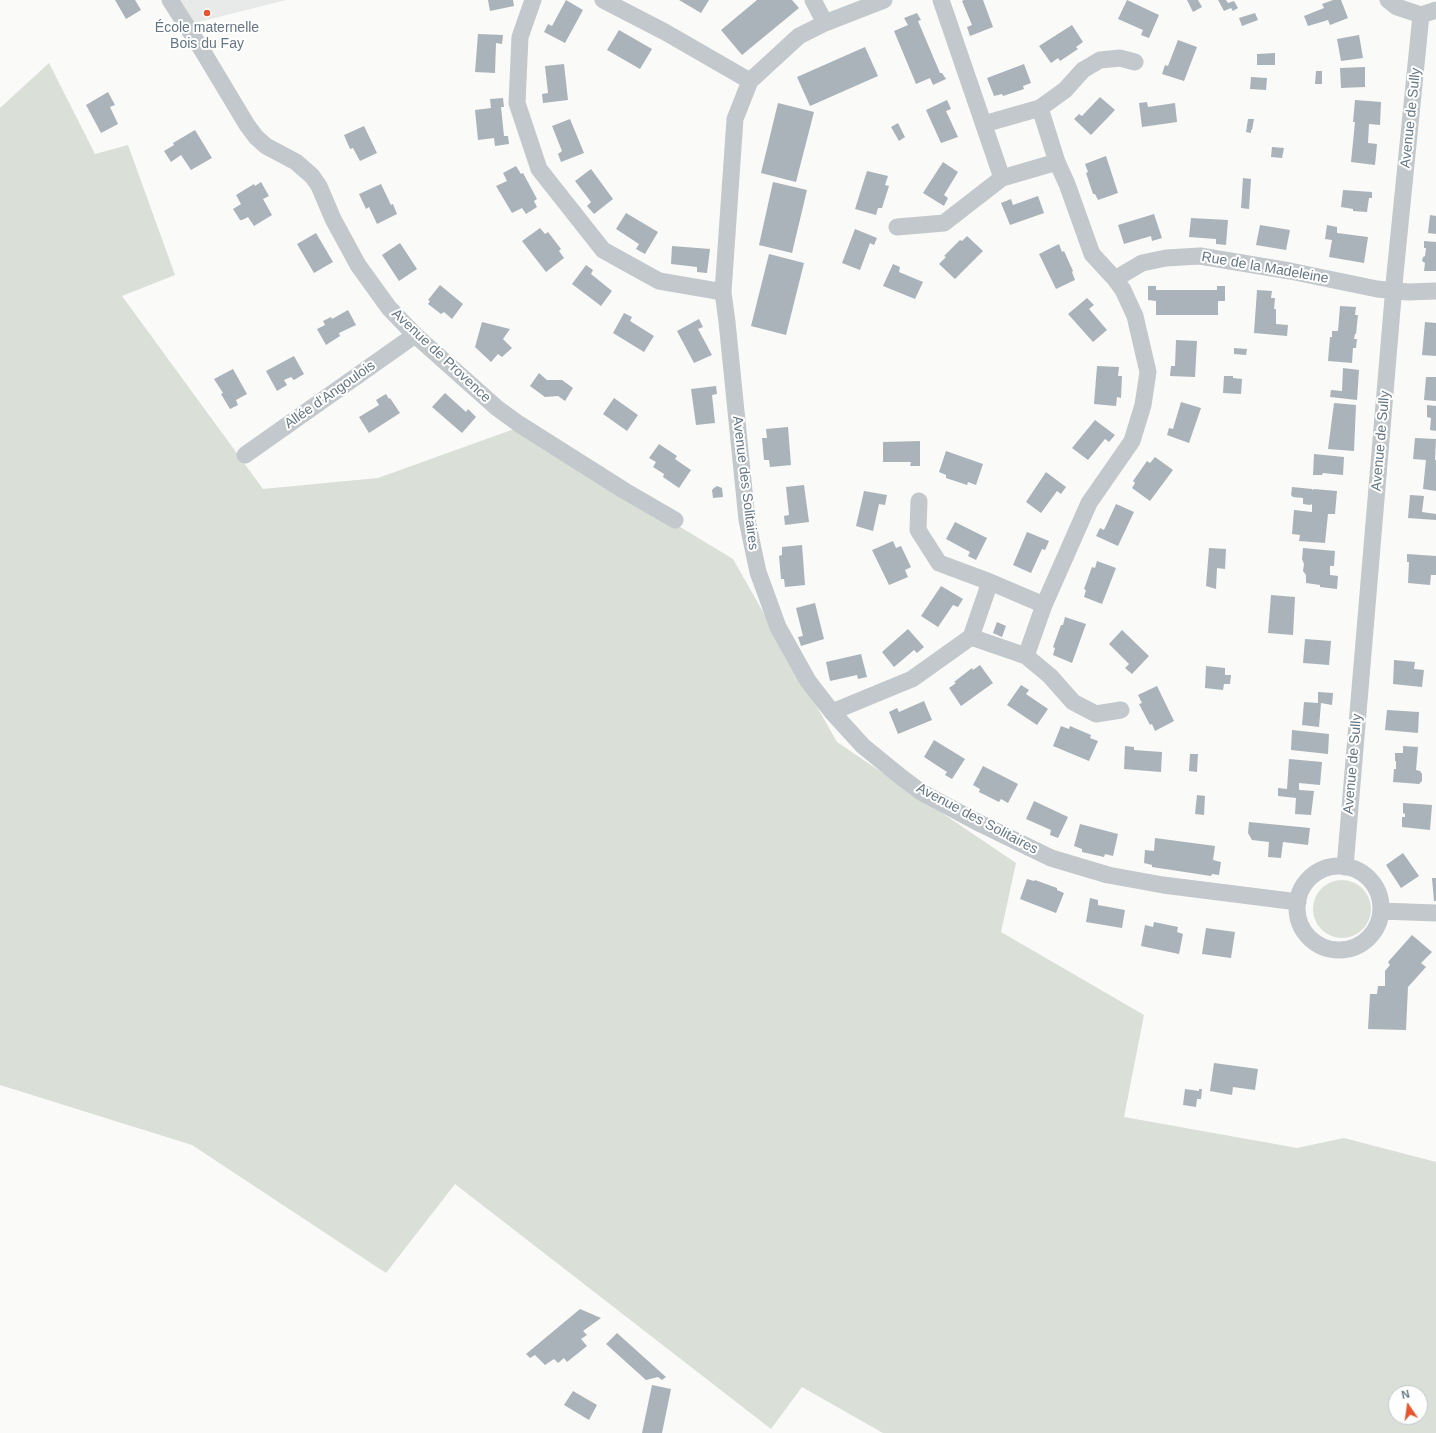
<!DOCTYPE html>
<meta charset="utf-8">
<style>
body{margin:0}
#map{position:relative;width:1436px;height:1433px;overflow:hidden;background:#fafaf8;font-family:Helvetica,sans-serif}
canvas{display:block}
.north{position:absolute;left:1388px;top:1385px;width:40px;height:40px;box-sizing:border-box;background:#fff;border:1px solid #c1c8cd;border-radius:50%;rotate:347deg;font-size:11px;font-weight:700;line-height:16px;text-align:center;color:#657683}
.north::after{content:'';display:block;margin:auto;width:14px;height:18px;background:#e4572e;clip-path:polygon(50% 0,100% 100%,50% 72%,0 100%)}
</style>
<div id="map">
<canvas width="1436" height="1433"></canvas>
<div class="north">N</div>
</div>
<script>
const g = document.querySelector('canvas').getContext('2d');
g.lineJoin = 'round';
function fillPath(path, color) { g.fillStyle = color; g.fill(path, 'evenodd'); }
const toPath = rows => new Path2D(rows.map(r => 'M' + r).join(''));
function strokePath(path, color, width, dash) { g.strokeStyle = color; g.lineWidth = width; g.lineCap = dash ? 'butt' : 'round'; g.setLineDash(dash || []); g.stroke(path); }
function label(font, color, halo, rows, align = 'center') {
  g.font = font + ' Helvetica,sans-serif'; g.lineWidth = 4; g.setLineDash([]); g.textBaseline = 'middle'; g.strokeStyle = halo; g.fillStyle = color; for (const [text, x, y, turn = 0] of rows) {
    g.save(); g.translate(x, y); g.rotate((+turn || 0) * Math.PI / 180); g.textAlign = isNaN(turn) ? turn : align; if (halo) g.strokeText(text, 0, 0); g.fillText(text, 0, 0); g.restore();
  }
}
const built = toPath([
 [170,0,286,0,187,25]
]);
const green = toPath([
 [49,63,95,154,128,145,175,275,122,296,263,489,378,478,517,428,733,559,837,742,1016,863,1001,932,1144,1015,1124,1117,1297,1148,1344,1138,1436,1162,1436,1433,883,1433,802,1387,771,1429,455,1184,386,1273,192,1145,0,1085,0,108],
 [1396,1393,1420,1393,1420,1417,1396,1417],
 '1313 909a29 29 0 1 1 58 0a29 29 0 1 1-58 0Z'
]);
const building = toPath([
 [115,0,135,0,141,10,126,19],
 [488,0,513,0,514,6,490,11],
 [566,0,583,10,565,43,544,32,548,24,552,26],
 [679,0,709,0,701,13],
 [757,0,792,0,799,8,742,55,721,30],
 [964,0,983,0,993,27,970,36,967,27,972,25,962,1],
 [1127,0,1159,15,1149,38,1141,35,1143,30,1118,19],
 [1187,0,1198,0,1202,7,1193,12],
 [1218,0,1226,0,1228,3,1234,1,1238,8,1233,11,1231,8,1224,11],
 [1333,0,1341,0,1348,18,1330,25,1328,20,1308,26,1304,16,1324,8,1322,4],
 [917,13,921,20,918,21,940,73,942,73,946,79,933,85,930,78,916,84,894,31,908,25,904,18],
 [1255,13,1258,20,1242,26,1239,18],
 [1072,25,1083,42,1076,47,1078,49,1060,61,1058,58,1051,63,1039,46],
 [619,30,652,49,640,69,607,50],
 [478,34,503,35,502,44,496,43,495,73,475,72],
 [1359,35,1363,58,1341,61,1337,39],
 [1178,40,1197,47,1184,81,1162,74,1165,65,1168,66],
 [865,47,878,76,810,106,797,77],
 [1275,53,1275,65,1257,65,1257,54],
 [564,64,568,100,543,103,542,94,548,93,545,66],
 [1024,64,1031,83,1023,86,1024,89,1003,96,1002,94,994,96,987,78],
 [1365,67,1365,87,1341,88,1340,68],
 [1316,71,1322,71,1322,84,1315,84],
 [1251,77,1267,78,1266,90,1250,89],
 [108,92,115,105,110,107,118,124,101,133,86,105],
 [1100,97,1115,110,1091,135,1074,119,1079,114,1082,116],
 [503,98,504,107,501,107,504,136,508,136,509,144,495,146,494,138,478,140,475,110,491,108,490,99],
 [947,100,951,109,946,111,958,137,941,143,926,110],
 [1355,100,1381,102,1380,125,1369,124,1368,143,1377,144,1375,165,1351,162,1355,122,1353,122],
 [1147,102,1148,107,1175,103,1177,122,1142,127,1139,103],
 [778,103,814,112,796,182,761,173],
 [570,119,584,153,561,162,558,154,562,151,552,126],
 [1248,119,1254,119,1252,130,1251,130,1251,133,1246,132],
 [898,123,905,137,899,141,891,127],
 [364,126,377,153,360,161,353,148,350,149,344,135],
 [195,130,212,158,191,170,181,155,171,162,164,151,174,145,173,143],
 [1272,147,1284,148,1282,158,1271,157],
 [1106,156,1118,193,1098,200,1095,194,1093,194,1086,173,1088,172,1085,164],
 [943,162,958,172,944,195,948,198,944,206,923,193],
 [516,166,521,174,523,173,537,199,534,201,537,207,526,214,522,208,512,213,496,186,507,181,503,173],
 [591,169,613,199,594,214,587,206,591,202,575,181],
 [867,171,888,176,885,185,889,186,882,208,878,208,876,215,855,209],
 [1243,178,1251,179,1249,209,1241,208],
 [261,182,269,196,263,199,272,215,254,226,248,217,242,220,240,220,233,209,241,204,236,195,254,184,255,186],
 [773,182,807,190,792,253,759,245],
 [381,184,391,205,393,204,397,214,377,224,369,207,366,209,359,194],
 [1343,190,1372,192,1372,198,1369,198,1367,212,1353,211,1353,209,1341,207],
 [1038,196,1044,213,1010,225,1001,203,1011,199,1013,205],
 [626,213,658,232,645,254,636,249,639,244,616,229],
 [1154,214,1162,238,1152,241,1151,236,1124,244,1118,225],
 [1430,215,1436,216,1436,234,1428,233],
 [1191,218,1228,220,1226,245,1216,244,1216,239,1189,237],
 [1260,225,1290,230,1286,250,1256,245],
 [1327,225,1337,227,1337,233,1368,237,1364,263,1329,257,1332,240,1325,239],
 [540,228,545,234,548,232,561,249,559,251,564,258,546,272,522,241],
 [855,229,877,238,874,245,870,243,860,270,842,263],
 [316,233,333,262,314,273,297,244],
 [967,236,983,251,955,279,939,264,946,257,944,256,960,240,962,241],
 [1424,241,1436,242,1436,271,1424,271,1425,263,1422,261,1423,257,1425,256,1426,248,1424,248],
 [400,243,417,269,399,281,382,255],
 [1059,244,1062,252,1064,251,1073,271,1072,272,1075,280,1056,289,1039,254],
 [672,246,710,249,707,273,697,272,697,267,671,264],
 [769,254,804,263,786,335,751,326],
 [893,264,900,267,899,272,923,282,915,299,883,286],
 [586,265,593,270,591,274,612,291,601,306,572,284],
 [440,285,463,304,452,319,444,312,441,314,428,304,430,301,428,300],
 [1148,286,1156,286,1156,290,1217,290,1217,286,1225,286,1225,301,1218,301,1218,315,1156,315,1156,301,1148,300],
 [1257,290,1272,291,1271,298,1275,298,1274,309,1276,309,1276,324,1288,325,1287,336,1254,333],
 [1087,298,1094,305,1089,309,1107,330,1093,342,1068,314],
 [1340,306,1356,307,1355,315,1358,315,1356,334,1355,334,1354,339,1357,339,1356,348,1353,348,1352,363,1328,361,1330,337,1332,337,1332,331,1338,331],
 [348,310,356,325,339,333,340,336,326,345,317,329,325,325,323,321,331,317,332,319],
 [624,313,632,317,630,321,654,336,644,352,613,333],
 [699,319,703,327,698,329,712,355,694,363,677,331],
 [482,322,510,329,503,339,512,348,502,357,498,354,491,362,475,347],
 [1425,322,1436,323,1436,356,1422,355],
 [1176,340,1197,341,1195,377,1170,376,1171,366,1175,366],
 [1234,348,1247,349,1246,355,1234,354],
 [294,356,304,374,294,380,291,377,284,380,287,385,277,391,266,371],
 [1097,366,1119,367,1118,376,1122,376,1121,398,1117,397,1116,406,1094,404],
 [1343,368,1359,370,1357,400,1330,397,1331,390,1342,391],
 [233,369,247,394,236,400,238,405,230,409,221,394,223,393,214,379],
 [539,373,547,380,562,380,573,388,565,401,558,396,545,397,530,386],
 [1224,376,1233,376,1233,378,1242,379,1241,394,1223,393],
 [1426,377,1436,377,1436,401,1424,400],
 [716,386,717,394,712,395,715,423,696,425,691,389],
 [445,393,466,412,468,409,476,417,462,433,432,407],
 [386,394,389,399,390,398,400,413,369,433,359,417,379,405,376,400],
 [614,398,638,415,627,431,603,414],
 [1181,402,1201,408,1189,443,1167,435,1169,428,1173,429],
 [1334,403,1356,405,1354,451,1328,449],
 [1427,405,1436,406,1436,431,1430,430,1431,418,1427,417],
 [1095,420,1115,435,1109,442,1105,439,1088,460,1072,448],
 [788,427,791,465,770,467,769,460,764,460,762,438,767,438,766,429],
 [1415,438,1436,439,1435,460,1436,460,1436,491,1423,489,1426,460,1413,459],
 [920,441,920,466,910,466,911,462,883,462,883,442],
 [659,444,677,456,675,459,691,470,679,488,663,477,664,474,653,467,656,462,649,458],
 [946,451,983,464,976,485,968,482,967,485,946,478,946,475,939,472],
 [1314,454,1344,457,1343,475,1323,473,1322,475,1313,475],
 [1155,457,1173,470,1150,501,1132,488,1135,483,1133,481,1147,461,1150,463],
 [1046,472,1066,487,1061,494,1057,491,1041,513,1026,502],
 [804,485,809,522,785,525,784,516,789,515,786,487],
 [717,486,722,488,723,497,713,498,712,490,714,488],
 [1292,487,1312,489,1312,490,1314,489,1337,491,1335,514,1328,514,1325,543,1299,541,1300,535,1292,534,1294,510,1312,512,1312,504,1310,505,1303,504,1303,498,1293,497,1291,495],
 [864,491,887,495,885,505,879,504,873,531,856,526],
 [1410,495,1424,496,1422,512,1436,514,1436,520,1408,518],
 [1116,504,1134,512,1118,546,1096,536,1100,528,1104,530],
 [955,522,987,538,976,560,968,556,970,552,946,539],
 [1027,532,1049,541,1045,550,1042,549,1031,573,1013,565],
 [893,541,896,548,901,546,911,567,905,570,908,577,889,585,872,550],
 [802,545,805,585,785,587,784,579,781,579,779,556,782,555,782,547],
 [1209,548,1226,549,1225,569,1217,568,1216,589,1206,586],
 [1303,548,1335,551,1334,566,1330,566,1330,575,1338,576,1337,589,1320,587,1320,585,1306,583,1306,575,1303,571,1304,564,1302,559],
 [1407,554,1436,556,1436,575,1431,575,1430,585,1408,583,1409,562,1407,562],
 [1097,561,1116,568,1102,604,1084,597,1086,590,1084,589,1092,567,1095,568],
 [941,586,963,599,958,607,953,605,938,627,921,616],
 [1271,595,1295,597,1293,635,1268,633],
 [815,603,824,639,801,646,798,637,803,636,796,608],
 [1065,617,1086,624,1072,663,1053,655,1055,648,1053,647,1061,625,1063,625],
 [997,622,1006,626,1002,637,993,633],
 [908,629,924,647,917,653,914,650,894,667,882,652],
 [1122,630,1149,656,1132,674,1125,668,1129,664,1109,644],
 [1305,639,1331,641,1329,665,1303,663],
 [861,654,867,677,858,679,857,675,830,681,826,662],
 [1394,660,1415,662,1414,669,1424,670,1422,687,1393,684],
 [980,665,993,683,961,706,949,688,956,683,954,682,972,668,973,670],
 [1206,666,1225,668,1225,675,1231,675,1230,684,1224,684,1223,690,1205,688],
 [1021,685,1029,690,1026,694,1048,709,1037,725,1007,705],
 [1157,686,1174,721,1155,731,1152,724,1150,725,1139,704,1142,703,1138,695],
 [1318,692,1333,693,1332,705,1321,703,1319,727,1302,725,1304,702,1318,703],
 [924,701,932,720,898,734,889,712,897,708,899,712],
 [1387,710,1419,712,1418,733,1385,730],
 [1061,726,1069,729,1070,726,1091,735,1090,738,1098,741,1089,761,1053,746],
 [1292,730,1329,734,1328,754,1291,750],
 [934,740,965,759,952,779,945,775,947,772,924,757],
 [1125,746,1134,747,1134,750,1162,752,1161,772,1124,769],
 [1403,746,1418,747,1416,770,1420,771,1422,774,1422,781,1419,784,1393,782,1394,769,1396,769,1396,761,1395,761,1395,753,1403,753],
 [1190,754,1198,754,1197,772,1189,771],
 [1289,759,1322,762,1320,785,1299,783,1299,790,1314,791,1311,815,1295,814,1296,798,1278,796,1278,788,1287,789],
 [983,766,1018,784,1008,803,1001,799,999,802,979,792,980,789,973,785],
 [1197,795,1205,796,1204,815,1195,814],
 [1034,801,1068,817,1058,838,1050,835,1051,830,1026,819],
 [1403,803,1432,805,1430,830,1402,827,1402,817,1405,817,1405,814,1403,813],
 [1249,822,1310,828,1308,845,1283,842,1281,858,1268,857,1269,842,1252,840,1248,833],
 [1080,824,1118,834,1113,856,1105,854,1104,857,1082,852,1082,849,1074,846],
 [1155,838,1215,846,1213,860,1221,862,1219,875,1212,874,1211,876,1152,867,1152,865,1144,863,1145,850,1154,851],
 [1403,853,1419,876,1401,888,1386,865],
 [1432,878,1436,878,1436,901,1434,901],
 [1027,879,1034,881,1035,880,1057,888,1057,890,1064,893,1056,913,1020,899],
 [1090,898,1098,900,1098,905,1125,910,1122,928,1086,922],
 [1154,922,1178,927,1177,932,1183,934,1179,954,1141,946,1145,925,1153,927],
 [1206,928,1235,932,1231,958,1202,954],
 [1412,935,1432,952,1421,963,1426,967,1408,987,1406,1030,1368,1029,1370,994,1377,994,1378,986,1385,986,1385,971,1390,965,1388,962],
 [1214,1063,1258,1069,1255,1090,1233,1087,1232,1095,1210,1091],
 [1185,1089,1199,1091,1199,1089,1202,1089,1201,1099,1197,1099,1196,1107,1183,1105],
 [580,1309,601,1318,583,1331,587,1335,581,1339,587,1346,567,1362,564,1358,558,1363,554,1359,545,1365,535,1355,530,1358,526,1354],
 [617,1333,666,1377,662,1380,658,1377,646,1380,606,1344],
 [652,1385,671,1389,662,1433,642,1433],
 [573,1391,597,1405,589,1420,564,1405]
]);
const minor = toPath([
 [170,0,202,50,247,125,256,137,266,146,296,162,312,176,319,186,333,219,358,265,389,308,415,335,497,408,519,424,625,491,675,520],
 [533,0,520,37,517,103,539,169,603,250,659,281,723,292],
 [603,0,665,32,750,81],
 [813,0,825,23],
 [884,0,825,23,799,36,750,81,735,119,723,292,727,322,747,520,758,572,778,627,808,681,832,712,863,746,901,777,921,792,977,822,1051,858,1108,875,1163,885,1298,902],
 [941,0,1002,178],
 [1388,0,1397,7,1421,15,1436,10],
 [984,124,1040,108,1065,90,1083,70,1100,60,1120,58,1135,62],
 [897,227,944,223,1002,178,1057,162],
 [1115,279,1142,263,1166,258,1200,256,1290,271,1377,289,1408,292,1436,291],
 [245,455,415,335],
 [919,501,918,530,939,563,990,582],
 [971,637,1026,656,1044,605],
 [1026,656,1050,676,1073,702,1096,714,1121,710],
 [832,712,912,679,971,637,990,582,1044,605,1089,503,1132,441,1143,405,1148,372,1135,316,1123,290,1115,279,1092,254,1067,184,1057,162,1040,108],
 '1297 908a42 42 0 1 1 84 0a42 42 0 1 1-84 0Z',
 [1345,867,1395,274,1421,15],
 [1381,911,1436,913]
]);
const markers = [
 [207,13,4,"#e4572e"]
];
const poiNames = [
 ["École maternelle",207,28],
 ["Bois du Fay",207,44]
];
const streetNames = [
 ["Avenue de Sully",1411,118,-84],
 ["Rue de la Madeleine",1265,268,10],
 ["Avenue de Provence",441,356,43],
 ["Allée d'Angoulois",330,395,-35],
 ["Avenue de Sully",1381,441,-85],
 ["Avenue des Solitaires",745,483,83],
 ["Avenue de Sully",1353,764,-85],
 ["Avenue des Solitaires",977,819,28]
];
fillPath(built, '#e8e9e9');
fillPath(green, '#dadfd7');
fillPath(building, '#aab3b9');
strokePath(minor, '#c3c8cc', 17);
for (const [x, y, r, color] of markers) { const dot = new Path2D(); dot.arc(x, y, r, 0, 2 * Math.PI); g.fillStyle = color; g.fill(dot); strokePath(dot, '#fff', 1.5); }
label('14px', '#657683', '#fff', poiNames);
label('14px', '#657683', '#fff', streetNames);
</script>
